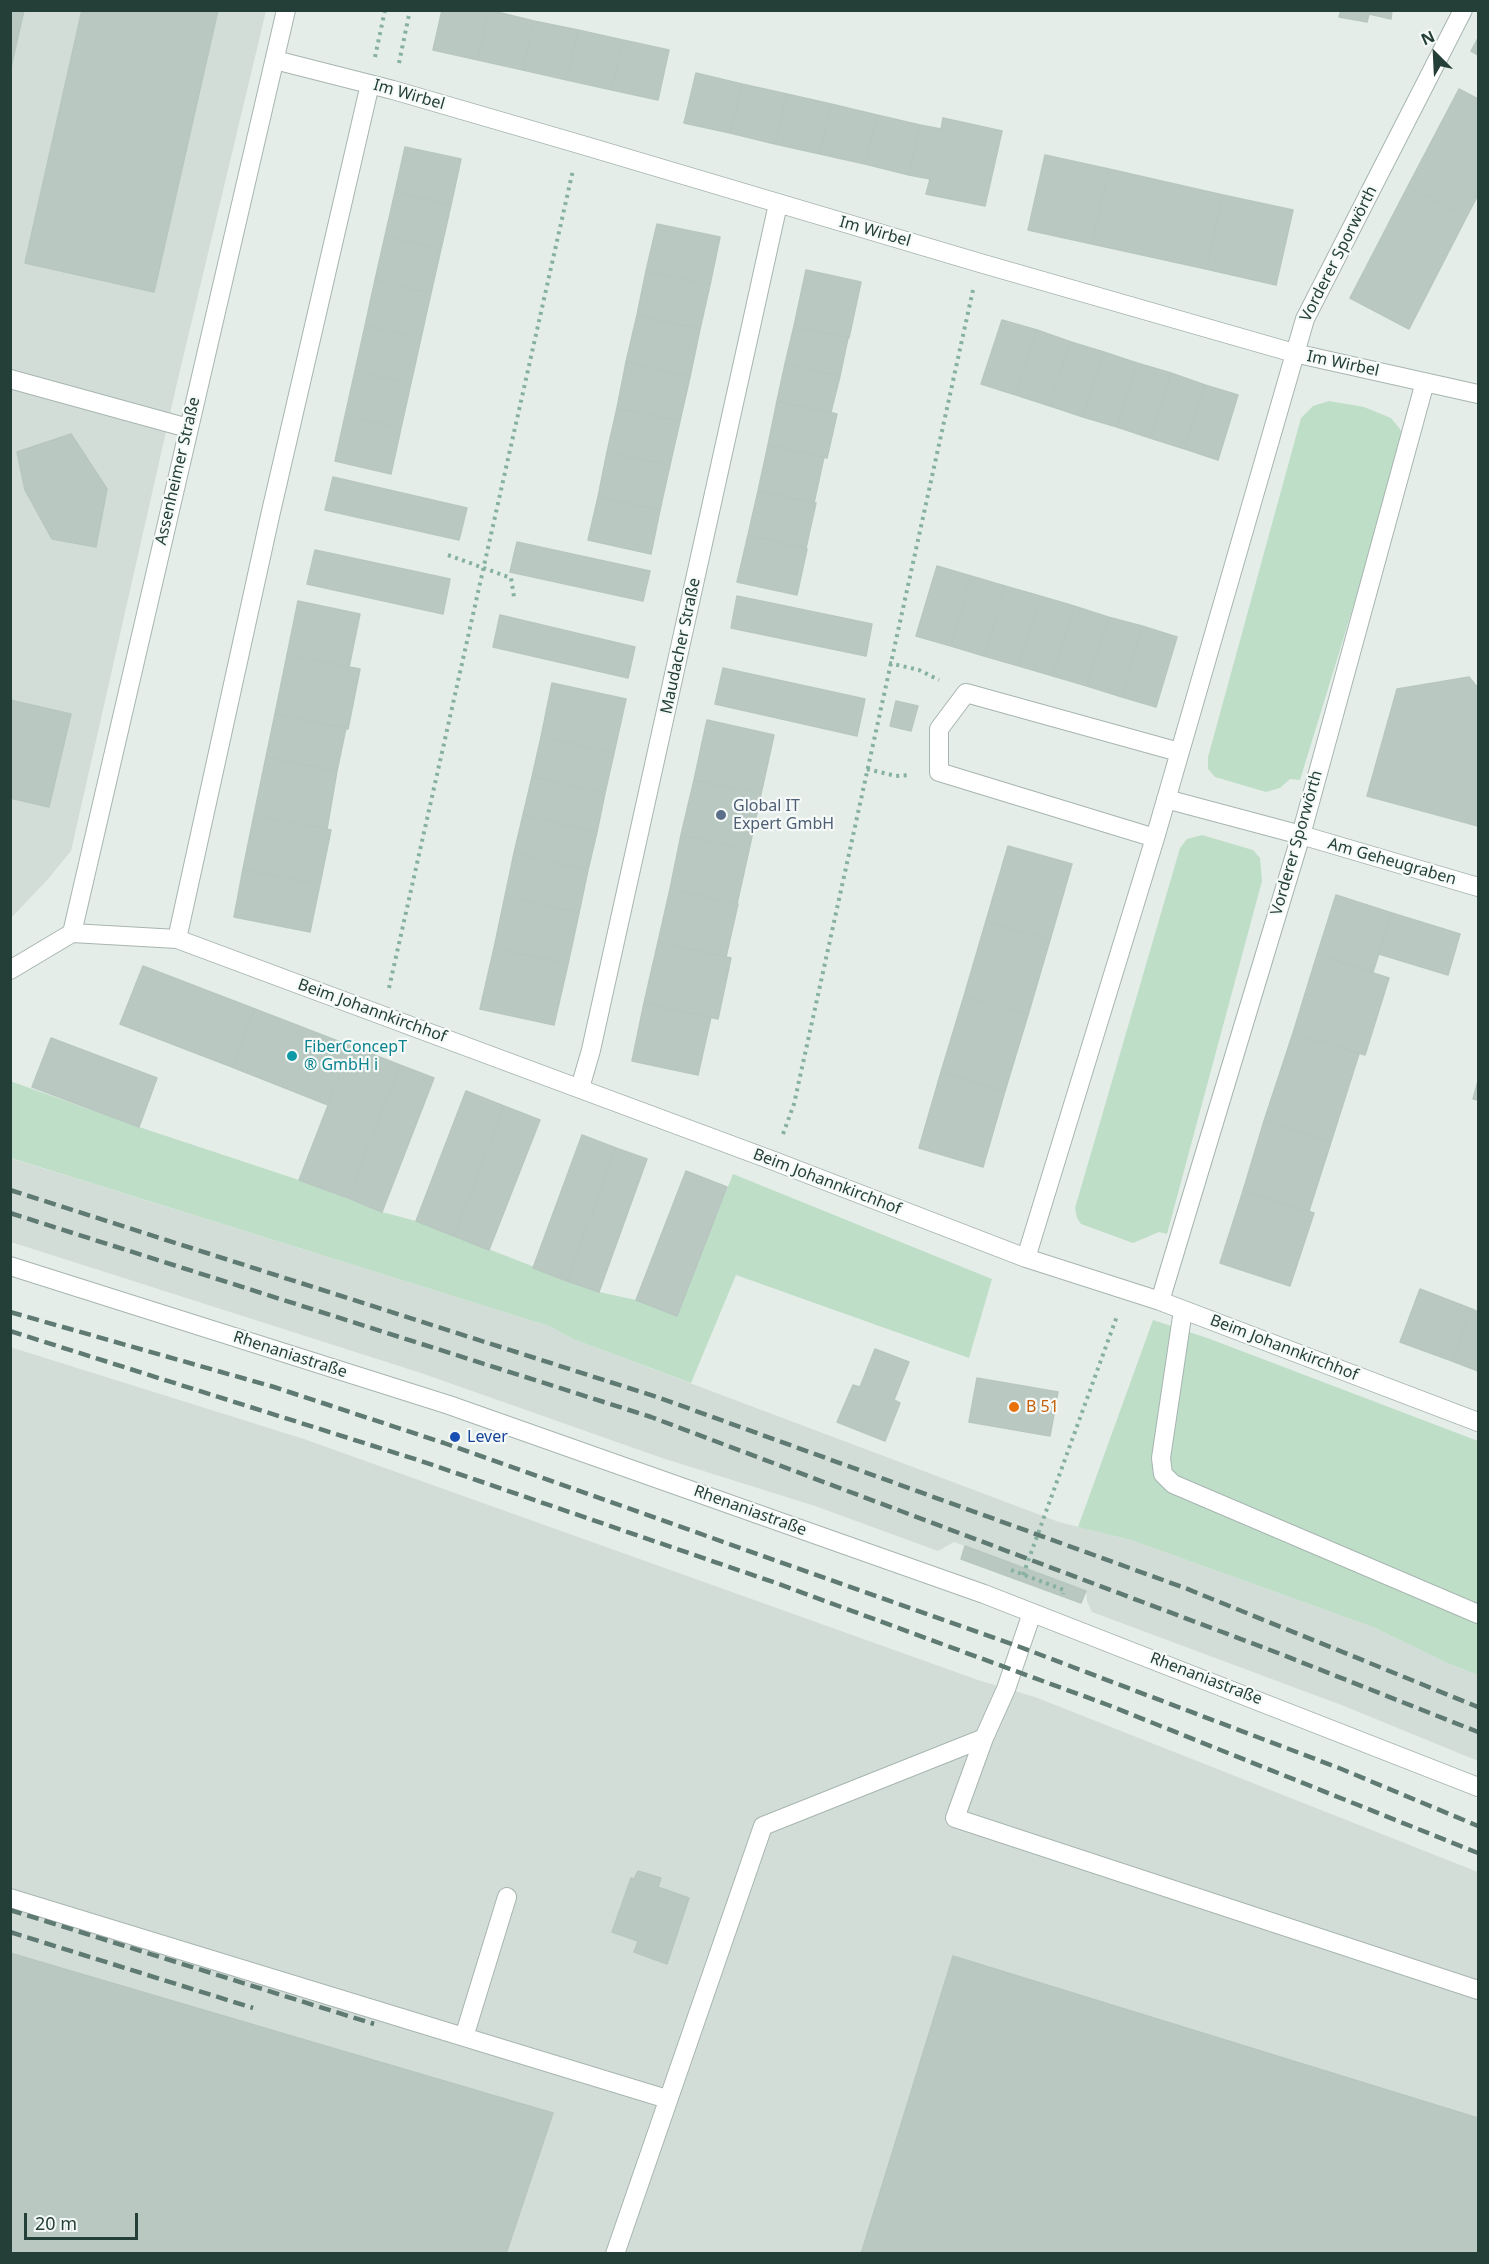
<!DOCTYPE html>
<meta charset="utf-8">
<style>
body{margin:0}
#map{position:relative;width:1489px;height:2264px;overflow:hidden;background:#e5ede9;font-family:"Noto Sans",sans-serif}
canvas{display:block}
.frame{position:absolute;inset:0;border:12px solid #243f37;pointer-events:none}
.north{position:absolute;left:1405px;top:24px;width:60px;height:60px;-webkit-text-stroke:4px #f5faf8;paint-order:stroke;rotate:336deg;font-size:16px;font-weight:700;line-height:24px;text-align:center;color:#243f37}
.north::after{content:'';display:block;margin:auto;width:21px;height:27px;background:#243f37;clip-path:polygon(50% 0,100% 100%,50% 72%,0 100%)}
.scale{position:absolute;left:24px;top:2213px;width:114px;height:27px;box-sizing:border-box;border:3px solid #243f37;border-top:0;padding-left:8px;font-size:18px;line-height:21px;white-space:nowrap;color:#243f37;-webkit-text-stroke:4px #f5faf8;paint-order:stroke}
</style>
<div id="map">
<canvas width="1489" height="2264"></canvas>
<div class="frame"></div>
<div class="north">N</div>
<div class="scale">20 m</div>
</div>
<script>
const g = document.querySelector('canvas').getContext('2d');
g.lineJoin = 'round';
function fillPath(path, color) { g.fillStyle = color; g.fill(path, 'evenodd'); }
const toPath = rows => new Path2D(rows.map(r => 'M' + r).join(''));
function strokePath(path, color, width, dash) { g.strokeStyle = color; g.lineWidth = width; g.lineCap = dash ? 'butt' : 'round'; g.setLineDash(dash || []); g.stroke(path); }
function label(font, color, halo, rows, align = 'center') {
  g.font = font + ' "Noto Sans",sans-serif'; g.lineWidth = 4.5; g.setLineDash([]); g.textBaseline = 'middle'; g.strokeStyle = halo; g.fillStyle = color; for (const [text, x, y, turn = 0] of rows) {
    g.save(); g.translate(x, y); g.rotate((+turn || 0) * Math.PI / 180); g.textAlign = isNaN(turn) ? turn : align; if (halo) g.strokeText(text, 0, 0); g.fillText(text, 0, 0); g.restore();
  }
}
const built = toPath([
 [11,11,266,11,177,383,71,851,48,879,11,918],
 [10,1158,549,1326,573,1339,1059,1522,1131,1540,1373,1627,1447,1663,1478,1675,1478,1761,1344,1706,1092,1612,1087,1601,1086,1591,954,1542,938,1551,815,1506,662,1458,421,1373,11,1242],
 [10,1347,304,1439,978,1680,1035,1697,1478,1872,1478,2253,11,2253]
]);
const green = toPath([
 [1329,401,1364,407,1391,418,1400,429,1404,441,1300,780,1290,779,1280,788,1266,792,1215,777,1208,769,1208,757,1301,418,1313,406],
 [1202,835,1253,850,1260,858,1262,881,1167,1234,1159,1232,1133,1243,1081,1224,1077,1218,1075,1208,1180,848,1187,839],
 [10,1081,139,1127,299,1180,382,1212,416,1221,599,1292,636,1300,677,1315,733,1174,992,1279,969,1358,736,1275,691,1383,573,1339,549,1326,11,1158],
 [1153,1320,1210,1339,1478,1441,1478,1675,1447,1663,1373,1627,1131,1540,1078,1527]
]);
const building = toPath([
 [10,10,24,10,10,72,10,10],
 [82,10,218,10,154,292,25,263,82,10],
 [442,10,489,10,478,60,433,50,442,10],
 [489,10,534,21,523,70,478,60,489,10],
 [1341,10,1392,10,1391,19,1369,14,1367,22,1339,17,1341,10],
 [534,21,578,30,567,80,523,70,534,21],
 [578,30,623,40,612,90,567,80,578,30],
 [1478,38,1478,55,1471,51,1478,38],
 [623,40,669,50,658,100,612,90,623,40],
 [696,73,742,84,730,133,684,123,696,73],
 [742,84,787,94,775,144,730,133,742,84],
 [1459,89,1478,99,1478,195,1467,216,1408,186,1459,89],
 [787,94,831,104,820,154,775,144,787,94],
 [831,104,877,115,865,164,820,154,831,104],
 [877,115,920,125,909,175,865,164,877,115],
 [943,118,1002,131,985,206,926,194,930,179,909,175,920,125,941,129,943,118],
 [405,147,461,159,451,205,395,192,405,147],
 [1045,155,1109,169,1092,244,1028,230,1045,155],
 [1109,169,1223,195,1206,269,1092,244,1109,169],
 [1408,186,1467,216,1409,329,1350,298,1408,186],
 [395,192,451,205,441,249,385,236,395,192],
 [1223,195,1293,210,1276,285,1206,269,1223,195],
 [657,224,720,237,710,285,646,271,657,224],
 [385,236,441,249,431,293,375,280,385,236],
 [806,270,861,282,849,338,794,326,806,270],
 [646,271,710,285,700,329,637,315,646,271],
 [375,280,431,293,421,338,365,326,375,280],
 [637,315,700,329,690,377,626,362,637,315],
 [1002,320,1037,330,1016,395,981,384,1002,320],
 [365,326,421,338,411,383,355,371,365,326],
 [794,326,848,338,840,376,785,364,794,326],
 [1037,330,1071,342,1050,406,1016,395,1037,330],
 [1071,342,1104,352,1083,417,1050,406,1071,342],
 [1104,352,1137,363,1117,427,1083,417,1104,352],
 [626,362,690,377,680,421,617,408,626,362],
 [1137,363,1171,373,1150,438,1117,427,1137,363],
 [785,364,840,376,831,412,777,401,785,364],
 [355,371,411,383,401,428,345,416,355,371],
 [1171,373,1205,385,1185,449,1150,438,1171,373],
 [1205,385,1238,395,1218,460,1185,449,1205,385],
 [777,401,837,414,827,458,768,445,777,401],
 [617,408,680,421,670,465,607,452,617,408],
 [345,416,401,428,391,474,335,461,345,416],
 [71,434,107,489,96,547,52,539,25,490,17,452,71,434],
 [768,445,824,457,814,503,758,491,768,445],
 [607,452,670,465,660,510,598,497,607,452],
 [333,477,467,508,459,540,325,510,333,477],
 [758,491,816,503,806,548,748,535,758,491],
 [598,497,660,510,651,554,588,540,598,497],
 [748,535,807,549,797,595,737,582,748,535],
 [517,542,650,571,643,601,510,572,517,542],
 [315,550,450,579,443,614,307,584,315,550],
 [937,566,971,576,951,646,916,636,937,566],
 [971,576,1005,586,984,656,951,646,971,576],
 [1005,586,1040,596,1019,666,984,656,1005,586],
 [737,596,872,624,866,656,731,628,737,596],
 [1040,596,1074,606,1053,676,1019,666,1040,596],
 [298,601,360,614,349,667,287,655,298,601],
 [1074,606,1108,617,1087,686,1053,676,1074,606],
 [500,615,635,647,628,678,493,647,500,615],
 [1108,617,1142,626,1122,697,1087,686,1108,617],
 [1142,626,1177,637,1156,707,1122,697,1142,626],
 [287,655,360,669,348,729,275,714,287,655],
 [723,668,865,699,857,736,715,704,723,668],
 [1469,677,1478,688,1478,826,1367,796,1397,689,1469,677],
 [552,683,626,699,614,753,541,737,552,683],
 [10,700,71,714,49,807,10,798,10,700],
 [896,701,918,706,911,731,890,726,896,701],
 [275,714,346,728,337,771,266,757,275,714],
 [707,720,774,735,761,794,694,780,707,720],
 [541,737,614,753,605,793,532,777,541,737],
 [266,757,337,771,327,829,254,815,266,757],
 [532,777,605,793,597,832,523,815,532,777],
 [694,780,761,794,749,850,681,835,694,780],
 [254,815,331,830,320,884,243,869,254,815],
 [523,815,597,832,588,870,514,853,523,815],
 [681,835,749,850,737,904,670,889,681,835],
 [1008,846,1072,864,1050,940,986,921,1008,846],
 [514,853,588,870,579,913,505,896,514,853],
 [243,869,320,884,310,932,234,917,243,869],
 [670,889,738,904,726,957,658,942,670,889],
 [1336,895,1392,913,1373,972,1317,955,1336,895],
 [505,896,579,913,568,964,494,948,505,896],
 [1392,913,1460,934,1448,975,1379,954,1392,913],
 [986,921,1050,940,1028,1015,964,996,986,921],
 [658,942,731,958,718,1019,644,1003,658,942],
 [494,948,568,964,554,1025,480,1009,494,948],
 [1317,955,1389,978,1365,1055,1293,1033,1317,955],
 [143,966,255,1009,232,1067,120,1024,143,966],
 [964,996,1028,1015,1005,1091,941,1072,964,996],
 [644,1003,711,1017,698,1075,632,1061,644,1003],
 [255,1009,351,1046,328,1105,232,1067,255,1009],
 [1293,1033,1359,1054,1331,1142,1264,1121,1293,1033],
 [51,1038,157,1078,139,1127,32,1087,51,1038],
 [351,1046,400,1065,348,1198,299,1180,351,1046],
 [400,1065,434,1078,382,1212,348,1198,400,1065],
 [941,1072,1005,1091,983,1167,919,1148,941,1072],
 [1478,1081,1478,1100,1473,1099,1478,1081],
 [466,1091,504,1106,454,1236,416,1221,466,1091],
 [504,1106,540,1120,489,1250,454,1236,504,1106],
 [1264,1121,1331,1142,1309,1211,1243,1191,1264,1121],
 [582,1135,616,1148,567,1281,533,1268,582,1135],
 [616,1148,647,1159,599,1292,567,1281,616,1148],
 [686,1171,727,1187,677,1316,636,1300,686,1171],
 [1243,1191,1314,1213,1290,1286,1220,1263,1243,1191],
 [1420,1289,1472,1309,1452,1361,1400,1342,1420,1289],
 [1472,1309,1478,1312,1478,1371,1452,1361,1472,1309],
 [875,1349,909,1362,894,1400,900,1403,885,1441,837,1422,853,1385,860,1387,875,1349],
 [977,1378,1058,1392,1050,1436,969,1422,977,1378],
 [965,1546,1086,1591,1081,1603,961,1559,965,1546],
 [638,1871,661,1878,658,1887,689,1898,667,1964,634,1952,638,1941,612,1932,631,1878,634,1879,638,1871],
 [10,1953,553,2113,506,2254,10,2254,10,1953],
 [953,1956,1478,2118,1478,2254,861,2254,953,1956]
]);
const path = toPath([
 [375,57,385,10],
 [399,63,410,10],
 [448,555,511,578,514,597],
 [889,663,919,670,939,680],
 [867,769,896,776,910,775],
 [389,988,573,170],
 [783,1134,794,1104,973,290],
 [1011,1570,1064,1590,1063,1594],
 [1023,1575,1117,1316]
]);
const minor = toPath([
 [275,60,393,90,579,144,980,263,1294,353,1478,394],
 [10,379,188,428],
 [1166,799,1301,835,1478,887],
 [1155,838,939,772,939,729,966,693,1179,752],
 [72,933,286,10],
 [177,939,270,516,370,84],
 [10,970,72,933,177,939,774,1161,1026,1258,1160,1301,1478,1422],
 [580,1088,591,1050,778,204],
 [1026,1258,1155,838,1305,319,1463,10],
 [10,1266,449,1405,984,1594,1478,1787],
 [1160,1301,1301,835,1425,382],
 [1183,1310,1161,1458,1163,1474,1173,1484,1478,1614],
 [1032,1613,1006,1689,984,1738,955,1818,1478,1990],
 [507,1897,464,2037,667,2099],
 [10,1898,464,2037],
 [615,2254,763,1826,984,1738]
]);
const rail = toPath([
 [10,1190,660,1398,1185,1588,1478,1707],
 [10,1213,651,1417,1278,1653,1478,1732],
 [10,1312,274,1387,444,1443,1020,1647,1339,1768,1478,1826],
 [10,1331,421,1461,776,1583,1108,1705,1478,1853],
 [10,1910,374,2024],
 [10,1932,253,2008]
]);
const markers = [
 [721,815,6,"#5c6f8a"],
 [292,1056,6,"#0f9aa8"],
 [1014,1407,6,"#e8710a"],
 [455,1437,6,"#1a4fb4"]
];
const streetNames = [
 ["Im Wirbel",409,95,16],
 ["Im Wirbel",875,232,16],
 ["Vorderer Sporwörth",1339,254,-63],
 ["Im Wirbel",1343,364,12],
 ["Assenheimer Straße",178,471,-77],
 ["Maudacher Straße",681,646,-78],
 ["Vorderer Sporwörth",1297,843,-74],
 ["Am Geheugraben",1392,862,16],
 ["Beim Johannkirchhof",372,1011,20],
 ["Beim Johannkirchhof",827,1182,21],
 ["Beim Johannkirchhof",1284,1348,21],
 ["Rhenaniastraße",290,1355,18],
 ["Rhenaniastraße",750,1511,20],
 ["Rhenaniastraße",1206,1679,21]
];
const serviceNames = [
 ["Global IT",733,806],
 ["Expert GmbH",733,824]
];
const cultureNames = [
 ["FiberConcepT",304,1047],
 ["® GmbH i",304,1065]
];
const foodNames = [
 ["B 51",1026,1407]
];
const transitNames = [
 ["Lever",467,1437]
];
fillPath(built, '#d3ddd8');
fillPath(green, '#bedec7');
fillPath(building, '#bac8c2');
strokePath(building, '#b7c7c0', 1.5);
strokePath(minor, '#a7b5b0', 20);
strokePath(path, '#86b0a2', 4, [3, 4.5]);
strokePath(minor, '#fff', 18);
strokePath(rail, '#5f7a72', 4.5, [12, 6]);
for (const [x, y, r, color] of markers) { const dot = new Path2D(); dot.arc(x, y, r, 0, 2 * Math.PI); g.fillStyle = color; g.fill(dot); strokePath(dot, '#f5faf8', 2); }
label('16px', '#243f37', '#f5faf8', streetNames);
label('16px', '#4e5e75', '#f5faf8', serviceNames, 'left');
label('16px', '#0d838f', '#f5faf8', cultureNames, 'left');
label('16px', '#c56008', '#f5faf8', foodNames, 'left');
label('16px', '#164399', '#f5faf8', transitNames, 'left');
</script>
